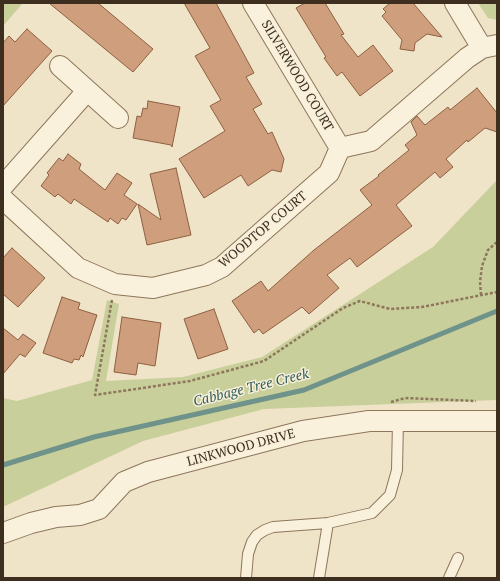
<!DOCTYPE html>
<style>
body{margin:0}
#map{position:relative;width:500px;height:581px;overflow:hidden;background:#f0e4c8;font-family:"PT Serif",serif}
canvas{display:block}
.frame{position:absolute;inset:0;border:4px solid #3d2e20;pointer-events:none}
</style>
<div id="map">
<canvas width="500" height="581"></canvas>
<div class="frame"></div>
</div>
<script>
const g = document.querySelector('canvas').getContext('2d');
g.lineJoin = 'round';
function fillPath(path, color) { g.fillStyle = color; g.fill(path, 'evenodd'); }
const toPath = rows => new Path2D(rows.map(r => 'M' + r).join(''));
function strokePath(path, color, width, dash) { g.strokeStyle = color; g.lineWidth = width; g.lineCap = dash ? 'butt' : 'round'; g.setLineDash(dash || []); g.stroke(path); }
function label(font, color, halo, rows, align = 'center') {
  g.font = font + ' "PT Serif",serif'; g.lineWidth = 3; g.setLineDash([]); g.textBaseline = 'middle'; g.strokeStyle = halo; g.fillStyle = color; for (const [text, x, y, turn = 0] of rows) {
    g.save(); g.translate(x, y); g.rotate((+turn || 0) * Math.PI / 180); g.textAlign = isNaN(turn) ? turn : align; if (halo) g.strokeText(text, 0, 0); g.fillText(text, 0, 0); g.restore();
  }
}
const green = toPath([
 [3,3,23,3,3,26],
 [478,3,497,3,497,20,488,18],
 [497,180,497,400,264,409,143,441,3,507,3,398,17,401,92,380,107,300,119,304,106,381,183,377,262,357,433,247]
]);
const stream = toPath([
 [3,465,94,437,304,390,497,311]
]);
const building = toPath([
 [49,3,98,3,153,49,133,72,49,3],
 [184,3,216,3,254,73,246,77,262,104,253,109,268,134,272,132,284,159,281,172,272,170,248,186,241,175,204,198,179,159,225,131,210,106,221,100,195,56,210,48,184,3],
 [305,3,325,3,344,34,341,35,358,57,373,45,393,71,360,96,342,72,337,76,324,58,326,57,296,8,305,3],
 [390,3,413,3,442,37,427,34,415,43,414,51,400,49,402,40,382,16,386,12,383,9,390,3],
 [27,29,52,51,3,106,3,43,9,36,15,42,27,29],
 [477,88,497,113,497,132,485,128,468,142,467,140,446,159,453,167,440,178,435,172,396,205,412,226,357,267,350,258,327,275,339,288,309,314,302,307,263,334,259,329,254,333,232,301,261,281,268,291,314,250,372,205,360,190,379,176,378,175,409,150,405,145,417,135,411,122,417,116,425,125,448,107,450,110,477,88],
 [148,101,180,107,172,147,171,145,133,138,137,116,141,117,143,108,147,109,148,101],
 [68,154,81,164,79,169,105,190,117,173,132,183,124,195,137,204,126,220,122,218,118,224,110,218,108,222,74,199,71,204,58,194,55,197,41,186,49,175,47,173,59,158,63,161,68,154],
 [176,168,191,235,147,245,138,204,161,220,150,174,176,168],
 [12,248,45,278,18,307,3,294,3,258,12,248],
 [62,297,80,303,78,309,97,315,83,357,81,355,79,360,74,359,72,363,43,353,62,297],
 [214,309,228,349,198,359,184,319,214,309],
 [122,317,161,323,155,366,138,363,136,375,114,372,122,317],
 [3,328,18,340,23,334,36,343,25,357,20,354,3,374,3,328]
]);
const path = toPath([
 [481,295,480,282,482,266,488,250,497,242],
 [112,300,95,395,190,381,264,361,343,308,360,301,390,309,422,307,497,292],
 [391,402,405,398,476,401]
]);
const service = toPath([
 [246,578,248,554,252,542,257,535,265,530,273,527,328,523,372,513,390,495,397,470,398,421],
 [319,578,328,523],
 [449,578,458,558]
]);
const minor = toPath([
 [253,3,340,148],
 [455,3,482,48],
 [60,66,118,118],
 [3,186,87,91],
 [3,199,78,268,115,284,153,288,206,275,222,267,329,173,340,148,371,141,467,58,482,48,497,45],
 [3,533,31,523,56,517,80,515,99,509,124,482,148,472,303,431,369,421,497,421]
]);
const streetNames = [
 ["SILVERWOOD COURT",297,76,59],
 ["WOODTOP COURT",263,230,-40],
 ["LINKWOOD DRIVE",241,448,-15]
];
const waterNames = [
 ["Cabbage Tree Creek",251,388,-14]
];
fillPath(green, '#c9cf9b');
strokePath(stream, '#6f938a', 5);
fillPath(building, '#cf9f7d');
strokePath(building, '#8d5f41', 1);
strokePath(service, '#8d765c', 12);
strokePath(minor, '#8d765c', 22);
strokePath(path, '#8d765c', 2.5, [3, 2]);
strokePath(service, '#faf1dc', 10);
strokePath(minor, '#faf1dc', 20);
label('13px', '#3d2e20', '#f7eed8', streetNames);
label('italic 14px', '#2f5d5a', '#f7eed8', waterNames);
</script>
